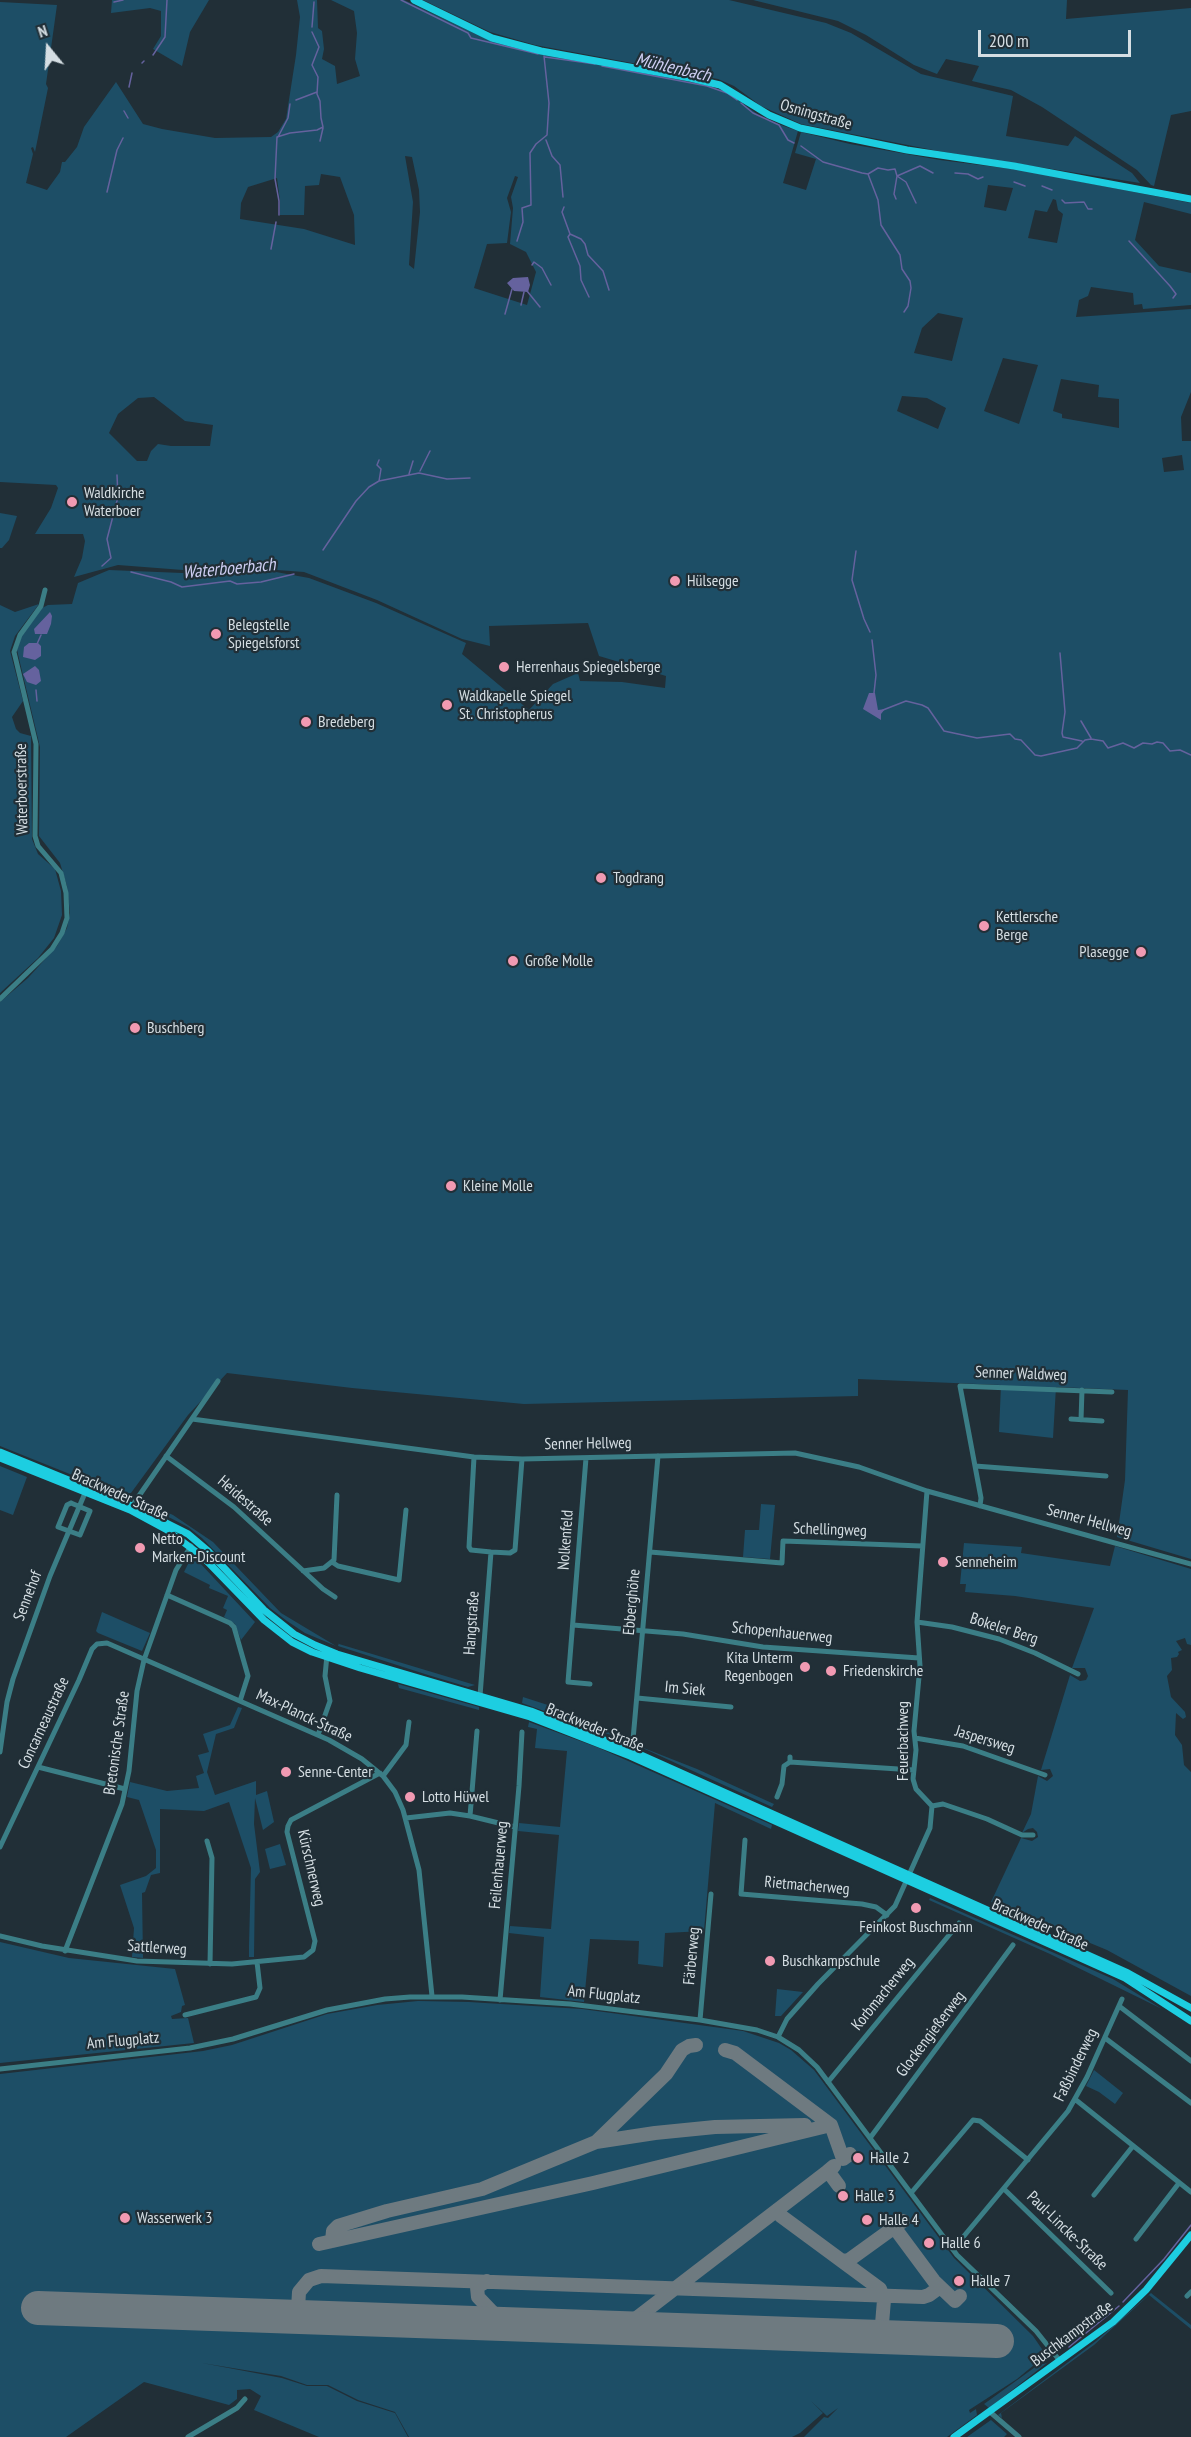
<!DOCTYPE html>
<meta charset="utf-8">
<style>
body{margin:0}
#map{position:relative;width:1191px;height:2437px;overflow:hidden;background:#212f37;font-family:"PT Sans Narrow",sans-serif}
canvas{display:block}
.north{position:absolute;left:18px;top:18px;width:60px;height:60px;-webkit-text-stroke:4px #212f37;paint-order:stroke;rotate:342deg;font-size:16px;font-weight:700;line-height:24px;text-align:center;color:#d5dee3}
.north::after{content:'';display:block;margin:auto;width:21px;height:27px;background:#d5dee3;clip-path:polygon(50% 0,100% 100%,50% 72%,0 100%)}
.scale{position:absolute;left:978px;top:30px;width:153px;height:27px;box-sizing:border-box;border:3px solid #d5dee3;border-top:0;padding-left:8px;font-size:18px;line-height:21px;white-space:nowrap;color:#d5dee3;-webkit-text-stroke:4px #212f37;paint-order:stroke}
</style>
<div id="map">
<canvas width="1191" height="2437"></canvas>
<div class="north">N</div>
<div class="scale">200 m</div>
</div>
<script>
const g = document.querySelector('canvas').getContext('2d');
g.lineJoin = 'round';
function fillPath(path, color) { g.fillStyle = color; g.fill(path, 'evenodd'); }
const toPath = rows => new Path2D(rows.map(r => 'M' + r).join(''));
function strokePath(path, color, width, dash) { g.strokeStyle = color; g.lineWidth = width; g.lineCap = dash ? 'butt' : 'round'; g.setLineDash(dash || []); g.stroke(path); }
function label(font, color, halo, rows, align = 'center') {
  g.font = font + ' "PT Sans Narrow",sans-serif'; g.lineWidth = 4.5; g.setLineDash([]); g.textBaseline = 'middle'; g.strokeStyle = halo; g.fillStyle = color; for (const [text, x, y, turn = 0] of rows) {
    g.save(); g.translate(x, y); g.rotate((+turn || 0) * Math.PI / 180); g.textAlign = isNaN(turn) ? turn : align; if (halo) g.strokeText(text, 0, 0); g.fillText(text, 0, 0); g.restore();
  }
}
const green = toPath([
 [112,0,209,0,190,32,182,66,153,49,161,36,161,11,150,8,111,13],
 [297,0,317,0,318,28,322,31,324,49,322,59,335,66,337,84,360,76,355,59,357,33,354,11,331,0,404,0,491,41,709,86,727,92,764,119,798,131,783,183,806,190,816,159,795,153,801,132,850,144,940,160,1020,170,1191,203,1191,214,1144,202,1135,240,1159,266,1191,273,1191,305,1143,309,1142,304,1134,305,1133,293,1091,287,1088,296,1079,300,1076,317,1191,309,1191,392,1181,417,1182,441,1191,441,1191,1559,1117,1537,1125,1480,1128,1390,1056,1387,1053,1438,999,1432,1001,1385,858,1379,858,1396,524,1404,352,1388,227,1373,188,1415,131,1493,122,1495,0,1446,0,1002,28,978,57,946,67,928,70,913,67,886,60,863,39,836,40,747,17,650,22,635,42,608,48,605,72,604,78,583,109,570,182,573,276,572,309,578,376,603,466,643,462,654,529,710,553,684,578,673,580,681,622,682,665,688,666,676,599,656,588,623,489,626,490,646,462,639,377,600,304,572,277,570,183,570,118,565,74,577,82,558,85,541,83,534,35,534,51,508,58,488,56,485,0,482,0,2,57,5,46,84,48,88,35,152,33,147,31,148,33,154,26,183,47,190,60,172,62,162,65,162,77,147,84,127,116,82,143,124,162,129,215,138,271,137,278,132,286,119,296,55,300,17],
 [405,156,412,157,419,190,420,212,414,269,409,265,413,202],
 [321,174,340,177,354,215,355,245,304,229,240,219,241,203,248,187,277,178,280,201,280,215,304,215,305,186,319,185],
 [515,176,518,177,511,197,513,208,510,244,526,252,536,272,527,305,474,288,487,244,507,243,511,212,507,198],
 [988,185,1013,188,1006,211,984,207],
 [1053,199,1056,200,1058,210,1063,214,1057,243,1028,238,1035,210,1047,212],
 [938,313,963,318,952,361,914,353,922,328],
 [1003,358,1038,365,1019,424,984,411],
 [1061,379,1099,385,1098,397,1119,399,1119,428,1062,418,1062,414,1053,411],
 [902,396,927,398,946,408,938,429,897,411],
 [154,397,185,421,213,425,210,446,171,446,158,444,151,451,147,461,137,461,109,433,118,414,138,398],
 [1182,455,1184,470,1164,472,1162,458],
 [423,0,729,0,826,23,851,33,921,74,1013,96,1006,136,1068,146,1075,136,1132,173,1140,183,938,151,801,124,761,106,734,86,718,79,535,45,490,32],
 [753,0,1067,0,1066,19,1191,8,1191,111,1171,115,1154,186,1151,185,1137,170,1042,107,1011,90,972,81,979,66,946,59,937,74,914,65,866,35,838,21],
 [0,513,17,516,9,540,2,548,0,548],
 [39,604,15,636,10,651,23,701,12,717,16,729,20,733,31,736,32,839,38,854,55,869,61,891,62,915,54,938,38,958,0,993,0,605,15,612],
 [0,1466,27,1477,13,1515,0,1510],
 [140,1500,173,1515,213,1542,281,1613,336,1646,305,1633,287,1621,270,1608,202,1538,188,1527,147,1506],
 [761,1504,775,1505,770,1559,743,1557,745,1530,759,1530],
 [964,1543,1022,1547,1021,1553,1110,1566,1115,1546,1191,1569,1191,1645,1187,1644,1185,1638,1176,1641,1182,1650,1178,1652,1179,1654,1177,1657,1171,1658,1172,1670,1167,1676,1171,1697,1185,1712,1186,1717,1183,1719,1176,1713,1175,1735,1182,1745,1184,1765,1191,1772,1191,1996,1107,1950,991,1902,1021,1838,1032,1841,1038,1837,1037,1832,1033,1828,1028,1829,1022,1833,1031,1814,1038,1776,1047,1781,1053,1776,1050,1769,1041,1770,1070,1675,1080,1681,1086,1680,1088,1676,1085,1668,1072,1668,1094,1608,1015,1596,965,1592,966,1584,960,1584],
 [192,1561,199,1562,255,1622,241,1640,235,1624,224,1617,227,1610,223,1608,228,1596,209,1588,210,1585,184,1572,188,1564],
 [102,1612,150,1633,142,1651,98,1633,96,1631],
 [339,1643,339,1644,475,1685,468,1687,428,1675,338,1646],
 [398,1684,479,1707,479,1710,399,1688],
 [523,1697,554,1707,627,1741,522,1703],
 [238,1707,242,1708,234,1728,216,1734,207,1772,215,1795,256,1781,256,1795,267,1791,274,1822,263,1830,255,1798,254,1824,260,1872,255,1879,254,1957,249,1957,249,1945,251,1868,229,1802,204,1811,160,1809,160,1873,151,1875,145,1892,142,1893,143,1958,132,1957,134,1928,120,1885,146,1876,156,1868,156,1850,139,1800,127,1797,130,1782,167,1791,199,1788,196,1776,204,1773,198,1755,209,1752,203,1734,230,1725],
 [529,1722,599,1748,772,1825,771,1829,715,1803,704,1931,665,1933,663,1967,638,1964,639,1941,590,1939,584,2002,540,1997,544,1937,509,1933,510,1926,551,1929,559,1835,518,1831,519,1823,560,1827,567,1751,535,1748,537,1729,528,1727],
 [636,1745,697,1769,774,1804,772,1807],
 [280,1844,286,1865,270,1869,265,1849],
 [930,1898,1113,1979,1162,2009,1050,1954,929,1900],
 [0,1942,69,1958,175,1969,185,2005,182,2006,181,2012,171,2016,172,2019,188,2018,194,2043,0,2063],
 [777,1989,803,1992,781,2016,775,2016],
 [418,2001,469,2002,582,2009,743,2031,779,2043,791,2050,814,2070,954,2258,1033,2336,1046,2355,1017,2379,969,2410,970,2413,976,2409,977,2415,947,2437,804,2437,824,2417,828,2418,838,2408,827,2416,811,2401,823,2413,800,2433,792,2437,409,2437,395,2412,358,2400,328,2385,307,2385,281,2376,202,2363,282,2378,307,2386,327,2386,357,2401,395,2413,408,2437,319,2437,254,2410,261,2396,250,2389,237,2390,237,2399,229,2405,144,2382,66,2437,0,2437,0,2074,203,2051,232,2045,327,2014,377,2005],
 [1094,2070,1123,2093,1115,2104,1099,2092,1086,2086],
 [1151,2293,1191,2325,1191,2329,1149,2295,1094,2345,1001,2413,1002,2418,998,2415,1096,2341],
 [1047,2363,989,2408,984,2404,1038,2365],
 [991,2420,1007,2434,1004,2437,967,2437]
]);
const water = toPath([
 [528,277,530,285,528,292,514,291,507,283,513,278],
 [50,612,52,616,51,624,47,634,35,634,34,629],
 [29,643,38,643,41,646,41,656,35,660,23,657,24,647],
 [35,666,39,670,41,681,36,685,27,682,23,674],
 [869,693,875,693,878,710,885,709,881,714,881,720,863,709]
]);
const stream = toPath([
 [401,0,468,33,471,38,538,54],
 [114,2,123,0],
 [312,27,314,2],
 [153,55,165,37,167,0],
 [545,57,595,64],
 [142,63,144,61],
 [602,66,707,86,727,93,737,100],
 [129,87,132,73],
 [296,100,317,92],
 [741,103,753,113,779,125,788,140,794,143],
 [124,111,128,118],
 [278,137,288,118,290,104],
 [546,140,552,156,560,165,563,197],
 [320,141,323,128],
 [801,146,823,162,862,173,868,174,878,168,888,170,895,169,897,176,920,166,933,173],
 [955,173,968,174,978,179,983,177],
 [868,174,878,200,881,225,900,255,902,269,910,281,911,288,908,306,904,312],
 [1014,182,1025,186],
 [1042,186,1052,190],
 [107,192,117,150,123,138],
 [896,199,894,194,897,176,906,182,916,203],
 [1062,200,1065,203,1084,202,1088,209,1092,209],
 [564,207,562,212,570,234,568,237,580,266,581,280,589,297],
 [279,215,279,201,275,179,277,137,290,133,317,130,323,127,321,118,320,101,317,94,318,77,312,65,319,47,312,32],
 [570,234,581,239,585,244,588,255,603,271,609,290],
 [517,241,523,222,522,208,531,205,530,153,536,144,547,135,549,103,544,56],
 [1129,241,1170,286,1176,294,1173,298],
 [271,249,276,222],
 [532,265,534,262,542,268,551,285],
 [527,291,540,307],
 [521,305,524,292],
 [505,314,512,289],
 [379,460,377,465,381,469,379,481],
 [420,471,430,451],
 [409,474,413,461],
 [323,550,356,501,369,487,379,481,419,473,447,479,470,478],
 [856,551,852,580,864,619,870,632],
 [102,566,111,558,107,539,118,497,117,475],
 [131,572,171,582,182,587,230,581,237,584,261,582,294,574],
 [872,640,876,675,874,693],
 [37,644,41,635],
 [1060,653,1065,712,1062,733,1063,737,1082,741],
 [36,690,37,701],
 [883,710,906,701,922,705,928,708,944,731,977,738,1010,734,1015,739,1021,740,1035,755,1041,756,1077,748,1085,740,1091,739,1103,741,1108,748,1123,743,1134,748,1143,743,1152,744,1157,742,1163,743,1170,751,1180,750,1191,755],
 [1081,721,1091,738],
 [1123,2302,1164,2259,1191,2225],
 [1069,2347,1119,2306]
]);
const taxiway = toPath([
 [725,2050,735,2053,831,2125,843,2159,850,2154],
 [596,2142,666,2074,682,2050,689,2046,696,2045],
 [834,2166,828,2171,839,2186],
 [777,2210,781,2216,880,2289,884,2300,882,2324,874,2333,864,2337],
 [894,2227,934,2281,955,2301,960,2296],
 [332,2241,333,2231,338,2226,387,2211,482,2189,596,2142,655,2133,715,2127,805,2125],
 [319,2244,593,2183,831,2125],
 [843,2261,849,2260,903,2221],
 [487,2281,477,2287,478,2297,498,2318,515,2325],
 [647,2310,643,2315,644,2324,649,2328,657,2330],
 [308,2317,298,2309,299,2292,309,2280,321,2276,923,2297,929,2295,940,2287],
 [613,2328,630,2323,828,2171]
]);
const runway = toPath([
 [38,2308,997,2341]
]);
const minor = toPath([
 [0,999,52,949,62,933,67,918,66,893,61,873,38,846,35,836,36,744,14,652,20,635,41,606,45,590],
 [192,1419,474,1457,522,1459,795,1453,859,1467,927,1491,1191,1564],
 [1071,1419,1102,1421],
 [1081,1420,1082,1390],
 [166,1456,234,1507,323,1589,335,1597],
 [474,1457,469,1547,471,1550,491,1552,510,1553,515,1550,522,1459],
 [586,1458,568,1682,590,1684],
 [975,1466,1106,1476],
 [71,1503,90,1511,80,1535,58,1527,67,1505,71,1503],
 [132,1506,218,1381],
 [980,1506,981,1498,960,1386,1112,1392],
 [650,1552,782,1563,783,1541,922,1546],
 [332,1562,338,1566,399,1580,406,1510],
 [303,1571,324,1568,334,1560,337,1495],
 [167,1595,230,1623,234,1627,248,1676,240,1701],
 [917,1622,952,1627,999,1639,1035,1653,1078,1674],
 [573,1625,683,1634,763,1647,919,1658],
 [480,1696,491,1552],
 [637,1698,731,1707],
 [318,1735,330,1701,325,1676,327,1655],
 [915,1738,963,1746,1045,1775],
 [632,1751,658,1456],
 [0,1752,7,1702,13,1679,50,1576,85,1493],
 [790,1757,790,1762,914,1770],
 [38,1767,125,1789],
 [383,1776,406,1745,409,1722],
 [777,1797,782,1784,784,1766,790,1762],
 [932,1806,943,1804,987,1819,1022,1835,1033,1835],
 [470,1816,477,1731],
 [406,1818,450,1813,470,1816,515,1827],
 [745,1840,741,1894,862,1904,876,1907,887,1915],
 [207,1841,212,1858,210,1964],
 [0,1847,79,1680,92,1649,97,1644,107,1643,329,1740,362,1759,383,1776,395,1792,403,1810,419,1870,432,1996],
 [0,1936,42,1946,137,1961,232,1964,304,1957,313,1950,315,1941,287,1832,288,1826,291,1820,380,1773],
 [65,1951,122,1804,129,1771,137,1691,144,1660,176,1570,191,1546],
 [500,2000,519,1786,522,1732],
 [1119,2006,1191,2061],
 [185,2015,256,1997,260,1988,257,1962],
 [700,2020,711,1894],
 [778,2037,787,2019,818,1984,895,1906,930,1828,932,1806,916,1789,913,1779,916,1750,914,1731,920,1666,917,1622,927,1491],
 [1105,2038,1191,2103],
 [0,2069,190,2048,233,2039,327,2010,385,1999,410,1997,462,1997,570,2004,700,2020,757,2030,778,2037,799,2050,817,2067,957,2255,1036,2331,1060,2361],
 [828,2082,959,1923],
 [1076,2100,1191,2192],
 [870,2138,1013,1945],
 [1004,2189,1111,2293],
 [911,2193,973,2120,980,2121,1028,2160],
 [1094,2195,1133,2146],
 [1136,2239,1179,2183],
 [952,2248,959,2242,1068,2111,1087,2077,1122,1999],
 [1187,2296,1191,2292],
 [990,2412,1019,2437],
 [188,2437,237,2408,245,2399]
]);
const major = toPath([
 [414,0,492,38,541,51,690,78,720,85,769,115,800,128,907,150,1014,166,1191,199],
 [0,1452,132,1506,188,1534,208,1551,264,1610,294,1634,315,1645,337,1654,531,1711,632,1751,1128,1973,1191,2008],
 [0,1458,130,1510,167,1530,203,1557,264,1620,292,1642,312,1652,360,1668,530,1717,630,1756,1125,1978,1191,2021],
 [954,2437,1113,2322,1146,2290,1191,2235]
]);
const markers = [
 [72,502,6,"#f19ab2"],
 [675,581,6,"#f19ab2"],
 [216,634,6,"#f19ab2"],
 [504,667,6,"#f19ab2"],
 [447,705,6,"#f19ab2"],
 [306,722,6,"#f19ab2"],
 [601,878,6,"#f19ab2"],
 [984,926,6,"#f19ab2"],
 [1141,952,6,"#f19ab2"],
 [513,961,6,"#f19ab2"],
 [135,1028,6,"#f19ab2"],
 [451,1186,6,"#f19ab2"],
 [140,1548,6,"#f19ab2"],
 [943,1562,6,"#f19ab2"],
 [805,1667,6,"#f19ab2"],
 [831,1671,6,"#f19ab2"],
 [286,1772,6,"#f19ab2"],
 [410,1797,6,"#f19ab2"],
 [916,1908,6,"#f19ab2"],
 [770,1961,6,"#f19ab2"],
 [858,2158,6,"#f19ab2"],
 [843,2196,6,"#f19ab2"],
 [125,2218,6,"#f19ab2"],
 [867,2220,6,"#f19ab2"],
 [929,2243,6,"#f19ab2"],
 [959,2281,6,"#f19ab2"]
];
const streetNames = [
 ["Osningstraße",816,115,16],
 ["Waterboerstraße",22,789,-91],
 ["Senner Waldweg",1021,1374,2],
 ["Senner Hellweg",588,1444,-1],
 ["Brackweder Straße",120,1495,24],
 ["Heidestraße",245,1501,41],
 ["Senner Hellweg",1089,1521,15],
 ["Schellingweg",830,1530,2],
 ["Nolkenfeld",566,1540,-86],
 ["Sennehof",28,1596,-69],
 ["Ebberghöhe",632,1602,-85],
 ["Hangstraße",472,1623,-86],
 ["Bokeler Berg",1004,1629,18],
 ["Schopenhauerweg",782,1633,6],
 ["Im Siek",685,1689,5],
 ["Max-Planck-Straße",304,1716,25],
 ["Concarneaustraße",44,1723,-65],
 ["Brackweder Straße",595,1728,22],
 ["Jaspersweg",985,1740,17],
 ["Feuerbachweg",903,1741,-90],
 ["Bretonische Straße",117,1743,-82],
 ["Feilenhauerweg",499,1865,-85],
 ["Kürschnerweg",311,1868,77],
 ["Rietmacherweg",807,1886,5],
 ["Brackweder Straße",1040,1925,24],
 ["Sattlerweg",157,1948,4],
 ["Färberweg",692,1956,-85],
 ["Korbmacherweg",883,1994,-51],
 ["Am Flugplatz",604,1995,6],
 ["Glockengießerweg",931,2034,-53],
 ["Am Flugplatz",123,2041,-5],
 ["Faßbinderweg",1076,2065,-64],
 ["Paul-Lincke-Straße",1067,2231,44],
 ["Buschkampstraße",1072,2334,-37]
];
const poiNames = [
 ["Waldkirche",84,493],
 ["Waterboer",84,511],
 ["Hülsegge",687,581],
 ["Belegstelle",228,625],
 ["Spiegelsforst",228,643],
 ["Herrenhaus Spiegelsberge",516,667],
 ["Waldkapelle Spiegel",459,696],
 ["St. Christopherus",459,714],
 ["Bredeberg",318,722],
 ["Togdrang",613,878],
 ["Kettlersche",996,917],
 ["Berge",996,935],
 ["Plasegge",1129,952,"right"],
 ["Große Molle",525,961],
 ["Buschberg",147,1028],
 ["Kleine Molle",463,1186],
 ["Netto",152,1539],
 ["Marken-Discount",152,1557],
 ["Senneheim",955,1562],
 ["Kita Unterm",793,1658,"right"],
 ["Regenbogen",793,1676,"right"],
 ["Friedenskirche",843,1671],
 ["Senne-Center",298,1772],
 ["Lotto Hüwel",422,1797],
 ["Feinkost Buschmann",916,1927,"center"],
 ["Buschkampschule",782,1961],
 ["Halle 2",870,2158],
 ["Halle 3",855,2196],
 ["Wasserwerk 3",137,2218],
 ["Halle 4",879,2220],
 ["Halle 6",941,2243],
 ["Halle 7",971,2281]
];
const waterNames = [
 ["Mühlenbach",673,68,13],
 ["Waterboerbach",229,569,-5]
];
fillPath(green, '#1d4e66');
fillPath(water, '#65629e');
strokePath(stream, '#65629e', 1.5);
strokePath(taxiway, '#6e7a80', 14);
strokePath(runway, '#6e7a80', 34);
strokePath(minor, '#3b7e86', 5);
strokePath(major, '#1dcee1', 7);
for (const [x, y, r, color] of markers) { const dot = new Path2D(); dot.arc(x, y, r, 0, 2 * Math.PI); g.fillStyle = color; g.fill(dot); strokePath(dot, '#212f37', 2); }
label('16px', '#d5dee3', '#212f37', streetNames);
label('16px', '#d5dee3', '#212f37', poiNames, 'left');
label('italic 18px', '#cecef2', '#212f37', waterNames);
</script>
